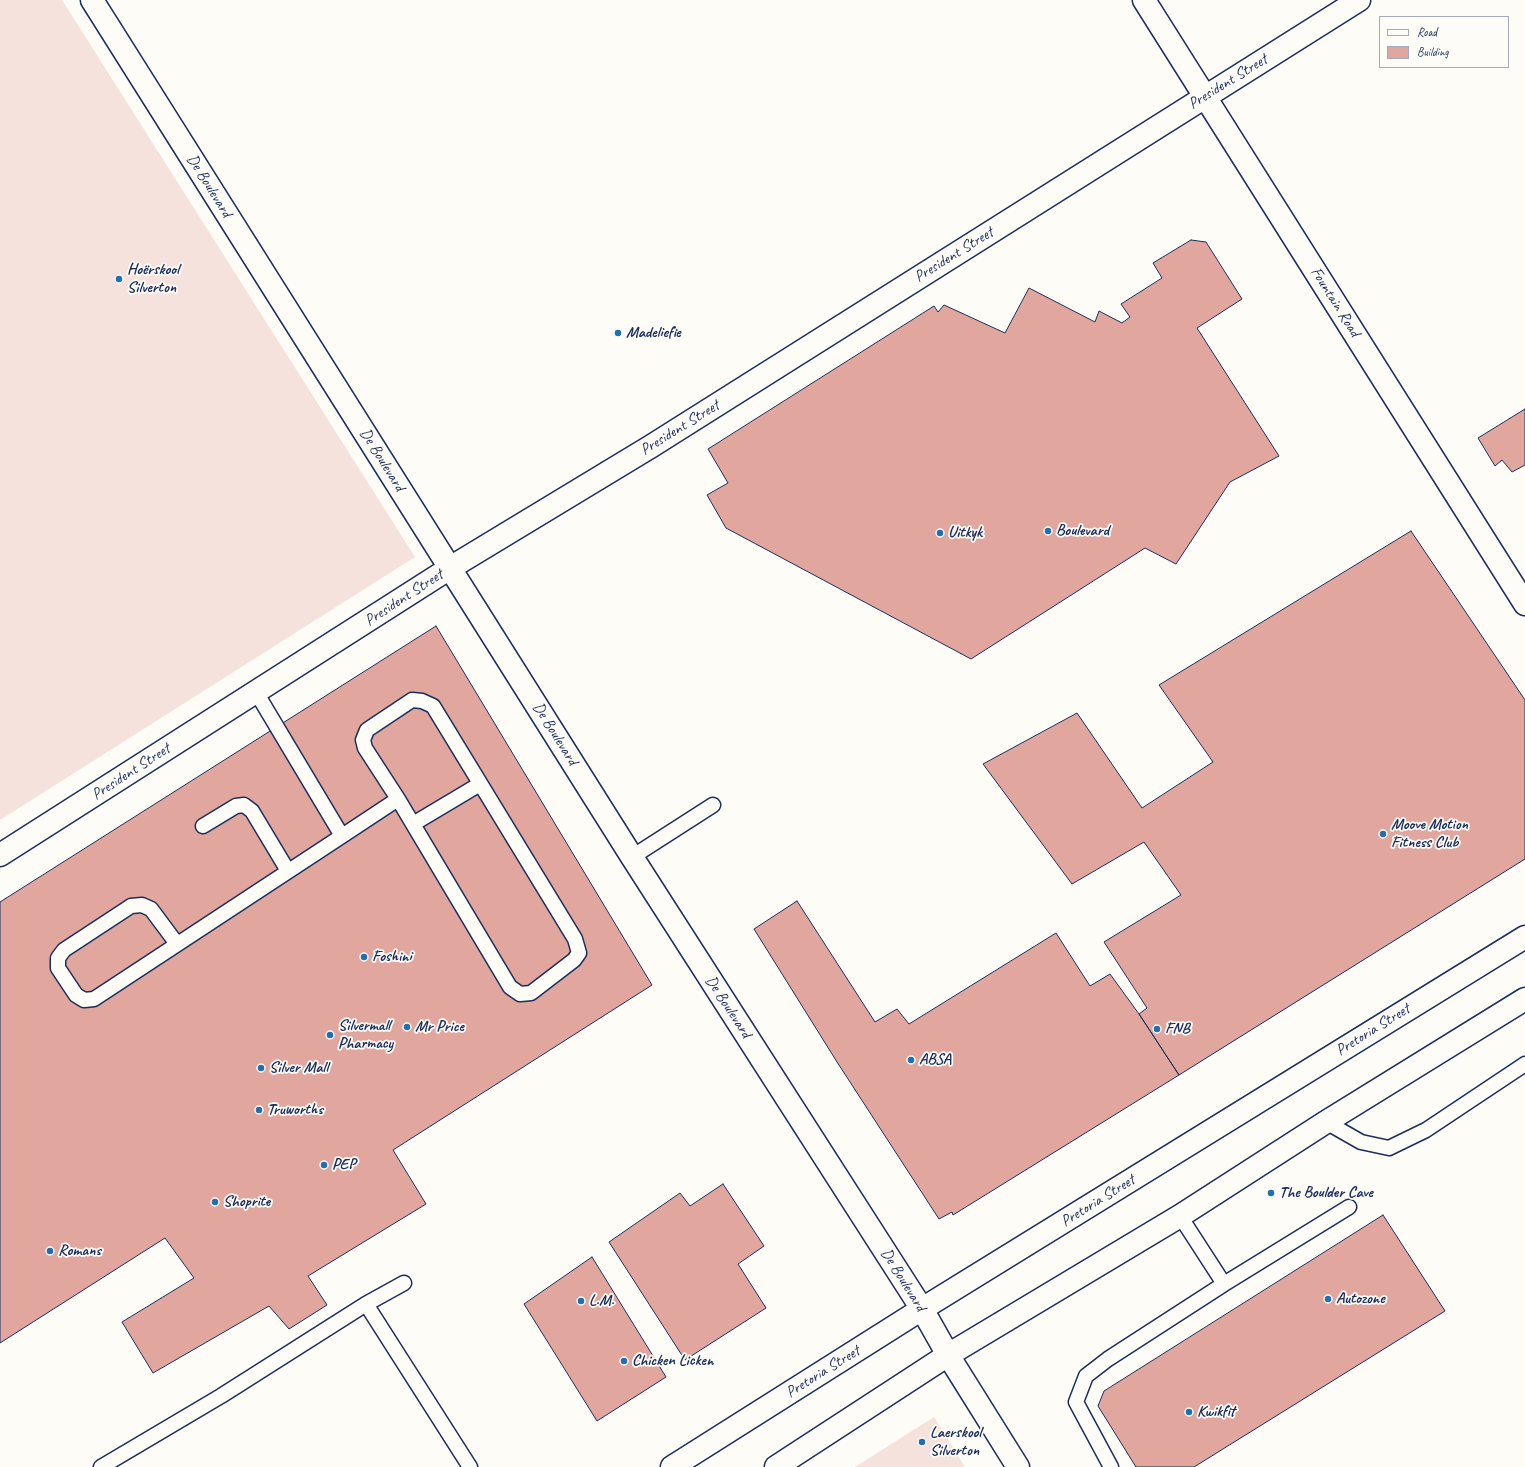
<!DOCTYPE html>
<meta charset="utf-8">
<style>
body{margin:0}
#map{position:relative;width:1525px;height:1467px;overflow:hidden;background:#fdfcf7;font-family:Caveat,sans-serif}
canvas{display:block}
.legend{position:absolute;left:1379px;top:16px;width:130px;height:52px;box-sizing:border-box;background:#fdfcf7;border:1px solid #a3aaba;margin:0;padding:5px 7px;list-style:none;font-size:12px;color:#1b2f5e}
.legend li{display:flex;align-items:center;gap:8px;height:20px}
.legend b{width:20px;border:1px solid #a3aaba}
</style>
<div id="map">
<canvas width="1525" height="1467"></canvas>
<ul class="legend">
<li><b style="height:5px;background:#fdfcf7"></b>Road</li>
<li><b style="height:11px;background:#e1a79f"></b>Building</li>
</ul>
</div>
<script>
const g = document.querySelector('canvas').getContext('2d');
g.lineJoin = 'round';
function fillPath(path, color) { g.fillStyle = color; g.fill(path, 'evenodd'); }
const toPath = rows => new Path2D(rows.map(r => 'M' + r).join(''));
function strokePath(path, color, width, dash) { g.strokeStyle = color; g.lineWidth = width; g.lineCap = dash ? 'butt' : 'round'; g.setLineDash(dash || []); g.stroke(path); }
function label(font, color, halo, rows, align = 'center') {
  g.font = font + ' Caveat,sans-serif'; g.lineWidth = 3.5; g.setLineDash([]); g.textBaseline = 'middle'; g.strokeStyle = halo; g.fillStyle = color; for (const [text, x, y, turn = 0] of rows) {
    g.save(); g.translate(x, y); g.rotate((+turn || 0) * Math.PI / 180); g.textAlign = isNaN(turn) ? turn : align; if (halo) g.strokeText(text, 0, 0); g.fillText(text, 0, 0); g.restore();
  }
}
const built = toPath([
 [0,0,62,0,415,557,0,820],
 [934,1417,965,1467,855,1467]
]);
const building = toPath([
 [1191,240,1206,242,1242,299,1197,328,1279,456,1230,482,1176,564,1145,548,971,659,726,528,707,495,728,483,708,449,934,306,938,312,944,305,1005,333,1029,288,1095,322,1099,311,1122,323,1130,317,1121,304,1162,278,1153,263,1191,240],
 [1525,409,1525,465,1512,472,1502,460,1495,466,1478,438,1525,409],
 [1411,531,1525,700,1525,859,1179,1075,1139,1014,1147,1008,1104,942,1181,895,1144,842,1072,884,983,764,1077,713,1142,808,1213,762,1159,685,1411,531],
 [436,626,652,985,393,1150,426,1204,308,1276,327,1305,289,1329,269,1306,153,1373,122,1322,194,1278,165,1238,0,1343,0,902,436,626],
 [797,901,875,1022,897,1009,909,1024,1056,933,1090,986,1110,974,1139,1014,1179,1075,953,1215,952,1212,939,1219,837,1062,754,929,797,901],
 [723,1184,764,1246,738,1264,766,1308,685,1360,609,1242,680,1193,690,1206,723,1184],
 [1383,1215,1445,1311,1194,1467,1136,1467,1098,1406,1104,1391,1383,1215],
 [592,1257,666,1377,597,1421,524,1304,592,1257]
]);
const service = toPath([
 [413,824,480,784],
 [203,826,236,806,244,805,252,811,288,871],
 [342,836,398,799,365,748,363,740,367,730,412,700,422,701,433,706,575,939,579,953,574,960,531,993,520,994,510,987,398,799],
 [632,857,713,805],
 [177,944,151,909,142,905,131,906,64,950,58,958,58,968,76,995,84,1000,94,999,342,836,256,692],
 [1326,1122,1361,1142,1389,1148,1426,1130,1525,1064],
 [1224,1284,1349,1207],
 [366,1304,470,1467],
 [101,1467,221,1396,366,1304,404,1283],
 [1111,1467,1076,1402,1086,1376,1108,1359,1224,1284,1180,1216]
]);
const minor = toPath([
 [92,0,632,857,922,1309,948,1355,1018,1467],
 [1144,0,1525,604],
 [0,855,450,568,650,447,1359,0]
]);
const secondary = toPath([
 [672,1467,922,1309,1525,937],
 [776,1467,948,1355,1180,1216,1326,1122,1525,999]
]);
const markers = [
 [119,279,4,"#1f6fb2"],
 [618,333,4,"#1f6fb2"],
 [1048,531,4,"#1f6fb2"],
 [940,533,4,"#1f6fb2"],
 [1383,834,4,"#1f6fb2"],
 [364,957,4,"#1f6fb2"],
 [407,1027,4,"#1f6fb2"],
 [1157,1029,4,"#1f6fb2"],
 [330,1035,4,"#1f6fb2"],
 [911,1060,4,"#1f6fb2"],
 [261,1068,4,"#1f6fb2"],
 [259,1110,4,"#1f6fb2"],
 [324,1165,4,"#1f6fb2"],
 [1271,1193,4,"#1f6fb2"],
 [215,1202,4,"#1f6fb2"],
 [50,1251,4,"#1f6fb2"],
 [1328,1299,4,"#1f6fb2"],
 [581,1301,4,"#1f6fb2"],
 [624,1361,4,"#1f6fb2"],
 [1189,1412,4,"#1f6fb2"],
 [922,1442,4,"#1f6fb2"]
];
const streetNames = [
 ["President Street",1228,82,-32],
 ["De Boulevard",209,186,58],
 ["President Street",954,255,-32],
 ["Fountain Road",1335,302,58],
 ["President Street",680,428,-32],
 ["De Boulevard",382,460,58],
 ["President Street",404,598,-33],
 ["De Boulevard",555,734,58],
 ["President Street",131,772,-33],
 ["De Boulevard",728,1007,57],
 ["Pretoria Street",1373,1030,-32],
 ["Pretoria Street",1098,1201,-32],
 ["De Boulevard",903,1280,58],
 ["Pretoria Street",823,1372,-32]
];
const poiNames = [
 ["Hoërskool",127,270],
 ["Silverton",127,288],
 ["Madeliefie",626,333],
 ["Boulevard",1056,531],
 ["Uitkyk",948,533],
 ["Moove Motion",1391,825],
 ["Fitness Club",1391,843],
 ["Foshini",372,957],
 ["Silvermall",338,1026],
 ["Pharmacy",338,1044],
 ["Mr Price",415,1027],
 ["FNB",1165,1029],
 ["ABSA",919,1060],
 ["Silver Mall",269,1068],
 ["Truworths",267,1110],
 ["PEP",332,1165],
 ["The Boulder Cave",1279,1193],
 ["Shoprite",223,1202],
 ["Romans",58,1251],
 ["Autozone",1336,1299],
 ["L.M.",589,1301],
 ["Chicken Licken",632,1361],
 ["Kwikfit",1197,1412],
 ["Laerskool",930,1433],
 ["Silverton",930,1451]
];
fillPath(built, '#f5e2dd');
fillPath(building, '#e1a79f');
strokePath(building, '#1b2f5e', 1);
strokePath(service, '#1b2f5e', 17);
strokePath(minor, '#1b2f5e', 25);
strokePath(secondary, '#1b2f5e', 25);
strokePath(service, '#fdfcf7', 14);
strokePath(minor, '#fdfcf7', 22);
strokePath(secondary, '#fdfcf7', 22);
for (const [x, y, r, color] of markers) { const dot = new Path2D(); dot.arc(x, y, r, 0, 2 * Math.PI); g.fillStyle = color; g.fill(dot); strokePath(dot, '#fdfcf7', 1.5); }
label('16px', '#1b2f5e', '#fdfcf7', streetNames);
label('bold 16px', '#1b2f5e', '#fdfcf7', poiNames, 'left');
</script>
